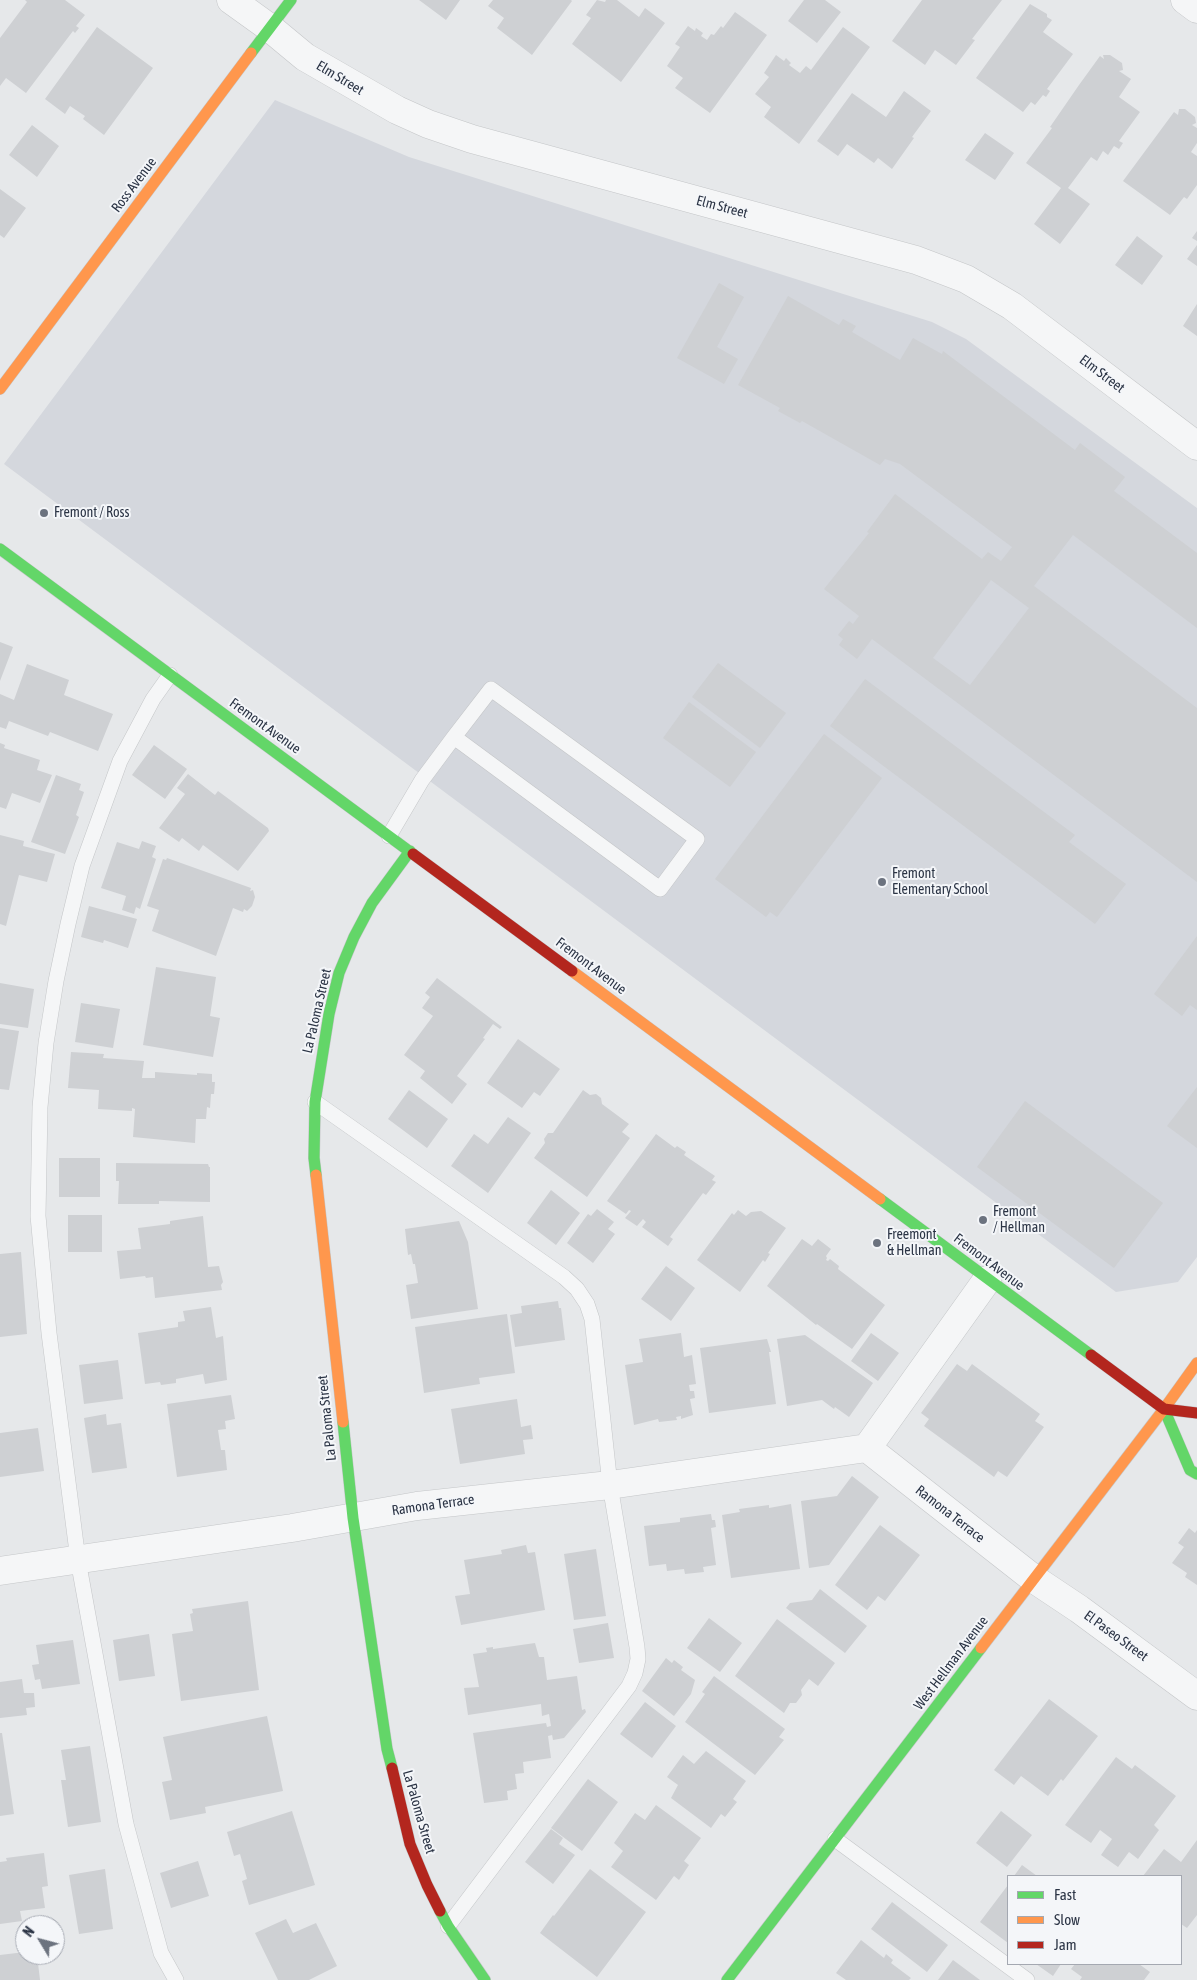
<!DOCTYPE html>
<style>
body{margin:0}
#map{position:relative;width:1197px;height:1980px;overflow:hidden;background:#e6e8ea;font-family:"Asap Condensed",sans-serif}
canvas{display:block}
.legend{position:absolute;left:1007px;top:1875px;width:175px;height:90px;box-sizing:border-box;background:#f4f6f9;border:1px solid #a4a8b1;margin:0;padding:6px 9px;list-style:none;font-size:15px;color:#2b3445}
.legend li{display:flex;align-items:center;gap:10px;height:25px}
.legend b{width:25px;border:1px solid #a4a8b1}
.north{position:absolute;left:15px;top:1915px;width:50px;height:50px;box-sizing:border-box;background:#f4f6f9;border:1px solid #a4a8b1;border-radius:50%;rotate:307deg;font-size:14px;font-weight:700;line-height:20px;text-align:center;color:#2b3445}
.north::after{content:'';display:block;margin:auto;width:18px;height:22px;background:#6c737f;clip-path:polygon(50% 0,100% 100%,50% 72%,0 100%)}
</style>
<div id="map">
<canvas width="1197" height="1980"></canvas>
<ul class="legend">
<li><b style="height:6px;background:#63d668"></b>Fast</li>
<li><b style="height:6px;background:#ff974d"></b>Slow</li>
<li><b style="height:6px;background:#b3261e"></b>Jam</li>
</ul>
<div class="north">N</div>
</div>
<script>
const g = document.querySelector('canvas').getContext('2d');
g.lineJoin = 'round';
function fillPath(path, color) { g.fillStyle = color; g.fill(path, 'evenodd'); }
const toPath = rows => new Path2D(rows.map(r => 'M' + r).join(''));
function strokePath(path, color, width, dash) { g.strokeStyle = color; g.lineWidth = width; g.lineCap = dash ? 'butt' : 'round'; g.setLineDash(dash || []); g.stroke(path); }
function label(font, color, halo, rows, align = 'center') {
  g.font = font + ' "Asap Condensed",sans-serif'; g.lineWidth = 4; g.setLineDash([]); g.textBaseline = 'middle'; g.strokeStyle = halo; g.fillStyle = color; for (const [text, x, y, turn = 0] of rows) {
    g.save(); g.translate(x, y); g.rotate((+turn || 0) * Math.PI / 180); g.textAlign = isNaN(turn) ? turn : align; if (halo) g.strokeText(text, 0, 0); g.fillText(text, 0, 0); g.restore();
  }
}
const built = toPath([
 [275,100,409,157,932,322,966,339,1197,508,1197,1257,1178,1282,1116,1292,4,464]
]);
const building = toPath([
 [25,0,65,0,85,15,76,26,79,28,75,33,73,31,26,93,6,78,0,86,0,38,27,2],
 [419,0,460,0,446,20],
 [493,0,571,0,572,1,532,55,497,28,504,18,488,6],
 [597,0,605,2,606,0,617,0,639,17,645,8,665,23,621,82,572,44,591,18,586,15],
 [804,0,825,0,841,12,817,43,788,21],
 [922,0,1002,0,972,39,975,40,956,65,935,50,925,65,892,41],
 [1030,4,1047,14,1047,17,1052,20,1043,32,1073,54,1047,89,1050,91,1046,97,1043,95,1035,105,1031,102,1023,112,976,78],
 [735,12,767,35,710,113,675,88,683,78,667,66,680,47,675,44,688,26,695,31,696,28,703,33,701,36,707,40,711,34,714,35,721,26,723,28],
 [97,27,153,68,104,135,83,119,85,116,70,106,65,114,45,99],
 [843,27,870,47,799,144,764,117,771,107,755,94,769,77,764,73,776,55,784,61,786,58,791,63,789,65,800,73,806,66,811,70],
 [1103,55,1110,55,1122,63,1123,70,1119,71,1131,79,1119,97,1140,112,1119,141,1123,143,1119,149,1114,146,1108,155,1103,151,1097,161,1091,157,1068,188,1090,204,1060,244,1034,224,1061,188,1026,163,1052,128,1050,127,1079,85,1100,56,1104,59],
 [904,91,931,111,912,137,914,138,892,169,878,158,874,163,847,144,838,156,817,141,852,93,886,117],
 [1179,109,1185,109,1195,117,1196,123,1192,125,1197,128,1197,143,1191,152,1197,156,1197,185,1187,199,1184,197,1170,215,1123,181,1174,112,1178,115],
 [32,125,59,146,37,177,9,155],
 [985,133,1014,153,995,180,965,160],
 [0,189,26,208,4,238,0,235],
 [1197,231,1197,241,1192,238],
 [1137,236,1163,256,1142,285,1115,265],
 [1197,245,1197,266,1187,259],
 [719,283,744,297,717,347,738,359,724,384,677,358],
 [788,296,839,325,843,319,856,326,852,332,900,360,913,338,942,354,943,351,1075,450,1080,443,1125,477,1114,491,1197,553,1197,628,1073,535,1034,586,1197,708,1197,882,872,639,857,659,839,645,843,639,838,635,849,621,853,624,859,616,824,589,869,533,867,532,895,494,982,559,988,552,1001,561,1012,547,900,464,885,459,880,465,802,421,800,423,778,411,780,408,738,385],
 [991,580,1029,608,970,685,933,658],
 [1197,304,1197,336,1183,326],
 [0,642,13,647,0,681],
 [718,663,786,713,760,748,692,697],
 [27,664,69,680,64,695,113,714,98,751,50,732,48,736,9,721,6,729,0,727,0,694,14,700],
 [865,679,1075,835,1069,842,1126,884,1095,924,830,726],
 [689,702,756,752,730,787,663,738],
 [824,734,882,778,777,917,770,912,766,917,715,879],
 [0,743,5,745,4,748,40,760,37,770,52,775,40,803,12,793,6,809,0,807],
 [154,745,187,769,165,799,132,775],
 [188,774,215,795,218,791,268,828,269,831,238,871,203,845,199,851,182,838,179,842,159,828,185,794,177,788],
 [56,775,81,784,79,790,84,792,76,815,79,817,65,854,31,842],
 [0,835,24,841,23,846,55,854,47,882,19,875,6,926,0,924],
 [142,841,156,846,152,857,156,859,140,909,136,907,134,914,122,910,126,896,101,888,117,842,139,849],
 [167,858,251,888,250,891,253,890,255,897,252,906,247,911,244,909,243,912,233,908,216,956,152,931,159,910,147,906,163,859,166,860],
 [89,906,137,919,128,948,104,940,103,943,81,937],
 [1197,936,1197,1010,1190,1005,1182,1016,1154,994],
 [156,967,216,977,210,1016,220,1018,213,1057,143,1045],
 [437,978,502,1027,500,1029,493,1024,483,1038,485,1039,457,1076,467,1084,452,1104,420,1078,425,1071,404,1055,433,1016,422,1008,430,997,425,993],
 [0,983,34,989,28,1028,0,1024],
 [81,1003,120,1009,113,1048,75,1042],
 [0,1028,19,1031,9,1090,0,1089],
 [518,1039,560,1069,540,1096,534,1092,522,1108,487,1083],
 [71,1052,104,1054,103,1058,144,1061,142,1078,155,1078,155,1072,197,1075,197,1073,212,1074,212,1082,215,1082,214,1094,211,1094,210,1108,207,1107,206,1119,196,1119,195,1143,133,1137,135,1109,132,1108,132,1111,98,1109,99,1090,68,1088],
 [1197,1087,1197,1148,1167,1126],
 [409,1090,448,1119,427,1148,388,1119],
 [583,1090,590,1095,596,1094,601,1098,602,1104,629,1124,622,1132,630,1138,587,1197,534,1158,545,1143,544,1139,548,1133,553,1133],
 [1025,1101,1163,1203,1114,1268,977,1167],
 [508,1117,531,1133,488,1193,451,1166,474,1134,488,1144],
 [656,1134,675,1148,677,1146,686,1152,684,1155,715,1176,712,1180,716,1182,706,1195,703,1193,670,1237,673,1239,668,1246,642,1227,646,1222,643,1219,637,1226,625,1218,631,1211,629,1210,626,1214,607,1201],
 [59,1158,100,1158,100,1197,59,1197],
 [116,1163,208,1164,209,1167,210,1167,210,1202,159,1201,159,1204,118,1204,119,1181,116,1181],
 [551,1190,580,1213,556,1245,527,1223],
 [597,1209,614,1222,608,1229,615,1234,593,1263,567,1243,588,1214,591,1216],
 [738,1210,746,1216,751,1212,761,1211,786,1228,768,1253,770,1254,765,1262,763,1260,740,1292,697,1260,732,1213,734,1215],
 [68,1215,102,1215,102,1252,68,1252],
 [203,1216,208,1267,219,1266,223,1282,221,1285,222,1290,155,1298,153,1277,146,1278,145,1276,120,1279,117,1251,141,1249,138,1228,170,1224,170,1221],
 [459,1221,468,1242,478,1309,411,1319,406,1285,418,1283,415,1264,413,1264,411,1254,408,1255,405,1229],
 [802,1239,812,1246,818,1239,831,1249,826,1256,827,1258,826,1260,828,1261,830,1259,839,1266,838,1269,885,1305,852,1349,817,1324,816,1325,767,1286],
 [21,1252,27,1334,0,1337,0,1254],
 [666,1266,695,1288,671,1321,641,1299],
 [558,1301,559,1308,561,1308,565,1340,515,1347,510,1315,522,1313,521,1306],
 [211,1307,216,1338,223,1336,227,1380,205,1384,203,1374,176,1379,176,1383,161,1385,160,1382,145,1384,138,1333,178,1327,178,1322,185,1321,183,1311],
 [507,1314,515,1373,479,1378,480,1384,424,1393,415,1327],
 [681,1333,684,1357,692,1355,696,1384,689,1385,690,1391,694,1391,695,1398,690,1399,693,1415,681,1419,681,1416,676,1417,677,1420,659,1422,658,1419,634,1425,625,1365,643,1362,639,1339],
 [871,1333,899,1353,878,1381,851,1361],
 [805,1335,873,1383,849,1417,835,1407,834,1409,822,1400,787,1406,777,1339],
 [767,1339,771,1352,769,1352,776,1404,709,1413,700,1348],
 [118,1360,123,1399,84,1404,79,1365],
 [957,1364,967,1371,972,1364,1040,1414,1035,1421,1044,1427,1007,1477,998,1471,994,1477,924,1426,929,1419,921,1413],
 [231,1395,235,1419,225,1421,226,1429,218,1430,221,1450,225,1450,227,1470,177,1477,167,1404],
 [517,1399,521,1427,531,1425,533,1439,523,1440,525,1454,460,1464,451,1409],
 [106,1414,107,1425,121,1423,127,1468,92,1473,84,1418],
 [38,1428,44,1471,0,1477,0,1433],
 [852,1476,879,1497,829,1565,809,1568,801,1501,837,1496],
 [791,1504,800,1569,731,1578,722,1515,740,1512,739,1509,769,1505,769,1508],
 [711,1514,712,1520,715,1520,716,1527,711,1528,716,1565,703,1567,704,1572,685,1574,684,1569,667,1571,666,1564,649,1566,644,1526,680,1522,680,1518],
 [880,1525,920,1555,885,1601,878,1596,867,1610,835,1585],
 [1189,1528,1195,1533,1197,1530,1197,1585,1185,1577,1187,1573,1172,1563,1184,1547,1178,1543],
 [526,1545,528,1553,535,1552,545,1610,461,1625,455,1596,470,1594,464,1560,502,1554,501,1550],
 [596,1549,606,1616,574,1620,564,1554],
 [820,1589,867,1626,845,1653,786,1608,790,1603,812,1600],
 [248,1601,259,1690,181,1701,172,1634,193,1631,190,1614,193,1613,192,1609],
 [709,1618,742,1643,720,1672,687,1648],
 [777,1619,835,1663,818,1686,809,1679,801,1690,802,1695,796,1703,790,1703,784,1713,735,1676],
 [608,1623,614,1658,579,1663,573,1629],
 [149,1634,155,1676,119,1681,113,1640],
 [73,1640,80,1684,42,1689,40,1679,35,1680,32,1665,39,1664,36,1645],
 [535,1643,539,1657,544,1657,547,1680,577,1676,582,1710,585,1709,586,1712,564,1738,553,1740,551,1729,552,1735,548,1736,551,1758,523,1762,524,1773,515,1774,517,1789,507,1791,508,1800,484,1803,473,1733,546,1723,547,1727,551,1726,549,1714,542,1716,541,1704,468,1715,464,1688,479,1687,473,1654,487,1652,486,1648,493,1647,493,1649],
 [666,1658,672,1663,674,1660,683,1667,681,1670,695,1680,691,1694,674,1716,642,1691],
 [714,1676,785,1729,779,1737,784,1740,755,1775,685,1722,705,1694,702,1692],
 [22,1679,24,1693,34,1693,35,1707,26,1708,27,1715,0,1718,0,1682],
 [1049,1699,1098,1736,1063,1781,1061,1779,1048,1796,1021,1776,1014,1785,994,1770],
 [645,1702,676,1726,652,1758,620,1734],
 [267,1716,283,1791,205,1807,206,1813,170,1820,162,1782,172,1780,163,1737],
 [0,1733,2,1733,14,1814,0,1816],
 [90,1746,101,1822,68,1827,61,1780,66,1780,61,1750],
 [706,1751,746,1781,733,1799,737,1802,725,1817,721,1814,711,1828,671,1798,678,1785,667,1777,683,1755,694,1764],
 [1116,1757,1132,1769,1135,1765,1176,1796,1154,1825,1159,1830,1138,1859,1129,1852,1118,1867,1101,1855,1112,1839,1100,1830,1091,1843,1065,1825],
 [588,1779,618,1802,582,1851,551,1828],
 [656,1805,701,1838,684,1861,689,1865,679,1880,674,1876,656,1900,611,1867,623,1851,614,1843,635,1813,645,1820],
 [292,1811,315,1885,249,1905,242,1881,247,1879,240,1854,234,1856,227,1832],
 [1001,1811,1032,1835,1007,1867,976,1843],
 [551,1829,563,1838,559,1844,575,1855,553,1884,525,1862],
 [1197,1840,1197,1915,1187,1928,1181,1924,1181,1876,1143,1876,1164,1849,1181,1862],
 [44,1853,48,1886,42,1887,45,1908,20,1911,22,1921,0,1924,0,1862,7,1861,6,1858],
 [198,1861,209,1896,171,1908,160,1873],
 [1022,1865,1037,1876,1014,1876],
 [105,1869,113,1929,79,1934,69,1875],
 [590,1869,646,1912,597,1977,540,1933,553,1915,554,1916],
 [1008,1885,1008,1943,980,1922],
 [892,1902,948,1945,927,1972,871,1929],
 [286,1919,293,1933,316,1923,337,1966,309,1980,278,1980,255,1933],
 [861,1940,884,1958,886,1954,893,1960,891,1963,911,1978,909,1980,846,1980,836,1973],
 [25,1952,25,1955,37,1955,40,1980,0,1980,0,1955],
 [953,1960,980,1980,938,1980],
 [1036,1964,1061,1964,1053,1976],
 [1075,1964,1139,1964,1150,1972,1144,1980,1080,1980,1082,1977,1071,1969]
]);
const lane = toPath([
 [170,675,153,699,120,761,82,866,68,924,56,981,46,1043,40,1107,38,1216,49,1333,78,1560,126,1824,161,1953,176,1980],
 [389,836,422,780,454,737,491,689,697,839,660,889,454,737],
 [315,1102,564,1277,577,1289,587,1304,592,1319,610,1485,637,1647,638,1659,635,1673,629,1686,448,1926],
 [835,1839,1027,1980]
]);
const street = toPath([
 [231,0,270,28,305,57,397,110,428,124,472,139,916,260,966,279,1012,306,1197,446],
 [1185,0,1197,9],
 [867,1448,1034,1579,1079,1609,1197,1696],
 [0,1571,292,1528,417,1506,610,1485,867,1448,987,1280]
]);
const fast = toPath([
 [251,53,291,0],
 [0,549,413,854],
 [316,1175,314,1158,315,1102,329,1014,339,973,354,937,372,903,410,851],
 [880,1199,1091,1355],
 [1164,1409,1190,1470,1197,1474],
 [343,1422,353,1518,387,1749,392,1768],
 [440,1911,448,1926,485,1980],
 [727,1980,981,1648]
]);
const slow = toPath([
 [0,389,251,53],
 [572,971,880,1199],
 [316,1175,343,1422],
 [981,1648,1164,1409,1197,1363]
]);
const jam = toPath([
 [413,854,572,971],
 [1091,1355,1164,1409,1197,1413],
 [392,1768,410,1844,427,1885,440,1911]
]);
const markers = [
 [44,513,5,"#6c737f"],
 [882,882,5,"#6c737f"],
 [983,1220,5,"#6c737f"],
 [877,1243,5,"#6c737f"]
];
const streetNames = [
 ["Elm Street",340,78,31],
 ["Ross Avenue",134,185,-53],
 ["Elm Street",722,207,15],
 ["Elm Street",1102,374,37],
 ["Fremont Avenue",265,726,36],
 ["Fremont Avenue",591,966,37],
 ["La Paloma Street",317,1011,-77],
 ["Fremont Avenue",989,1262,37],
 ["La Paloma Street",327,1418,-96],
 ["Ramona Terrace",433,1505,-8],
 ["Ramona Terrace",950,1514,38],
 ["El Paseo Street",1116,1636,36],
 ["West Hellman Avenue",951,1663,-53],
 ["La Paloma Street",419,1812,74]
];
const poiNames = [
 ["Fremont / Ross",54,513],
 ["Fremont",892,874],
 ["Elementary School",892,890],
 ["Fremont",993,1212],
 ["/ Hellman",993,1228],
 ["Freemont",887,1235],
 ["& Hellman",887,1251]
];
fillPath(built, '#d4d7dd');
fillPath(building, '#ced0d3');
strokePath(lane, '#c4c6c8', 16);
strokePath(street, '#c4c6c8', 29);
strokePath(fast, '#c4c6c8', 12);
strokePath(slow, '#c4c6c8', 12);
strokePath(jam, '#c4c6c8', 12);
strokePath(lane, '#f5f6f7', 15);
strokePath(street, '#f5f6f7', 28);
strokePath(fast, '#63d668', 11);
strokePath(slow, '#ff974d', 11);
strokePath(jam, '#b3261e', 11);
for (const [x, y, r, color] of markers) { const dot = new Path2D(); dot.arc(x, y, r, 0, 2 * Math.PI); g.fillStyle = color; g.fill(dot); strokePath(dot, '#f4f6f9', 2); }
label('14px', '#2b3445', '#f4f6f9', streetNames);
label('14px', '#2b3445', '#f4f6f9', poiNames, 'left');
</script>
